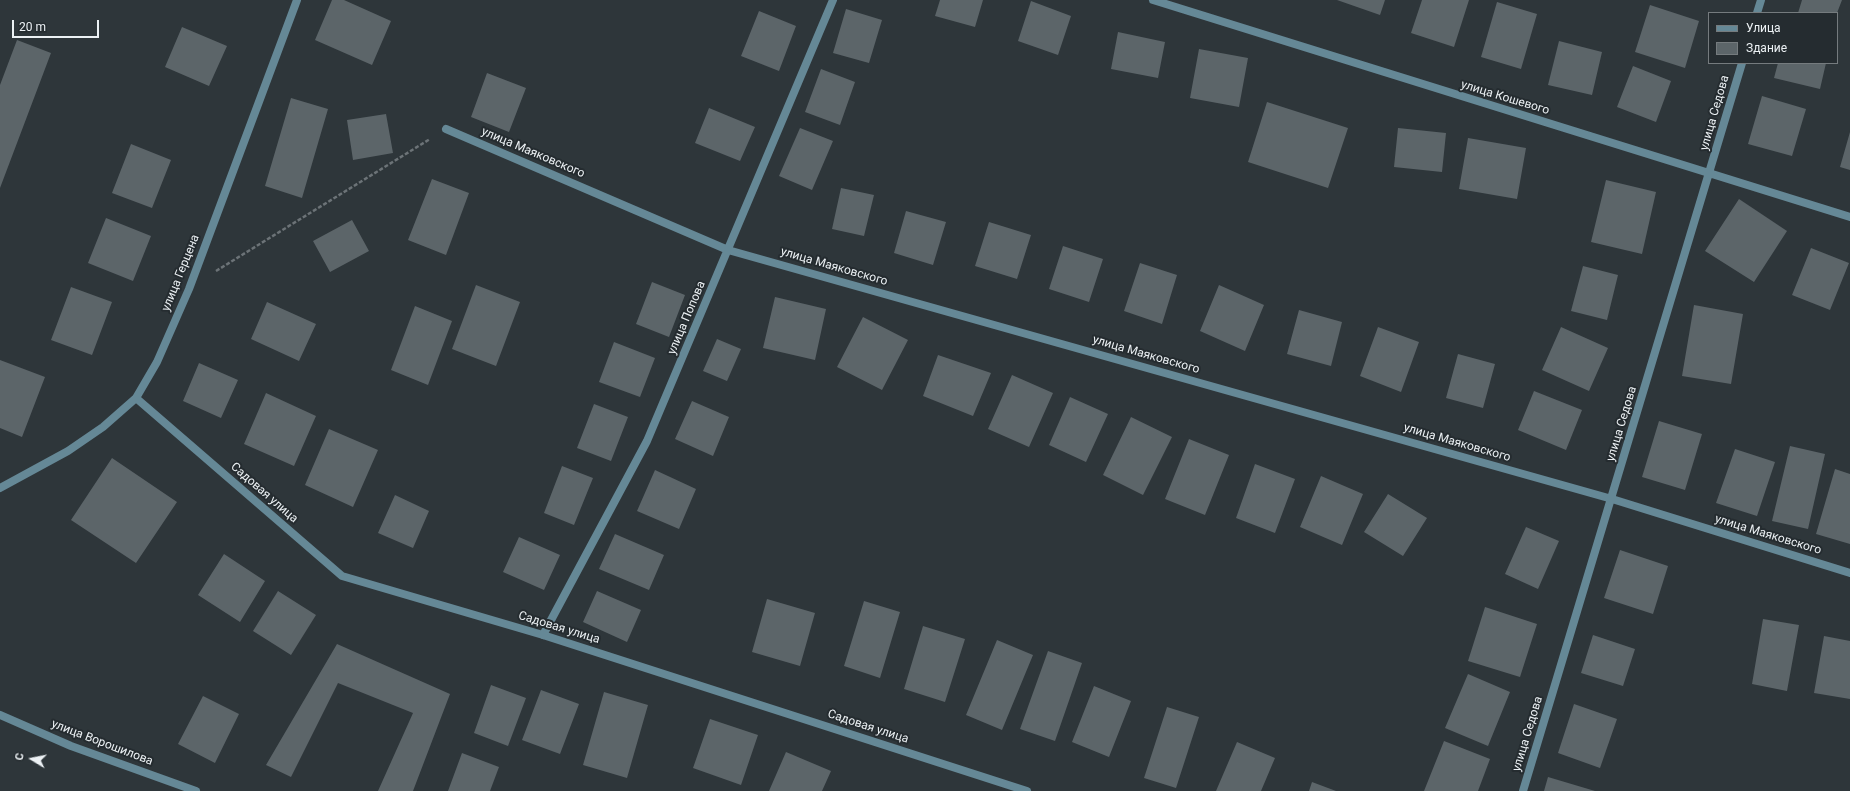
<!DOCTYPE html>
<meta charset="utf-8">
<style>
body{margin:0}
#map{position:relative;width:1850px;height:791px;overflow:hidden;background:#2e363a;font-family:Roboto,sans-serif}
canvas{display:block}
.legend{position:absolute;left:1708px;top:12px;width:130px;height:52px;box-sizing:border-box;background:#252c30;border:1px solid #757b7e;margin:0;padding:5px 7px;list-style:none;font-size:12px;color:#ecf1f4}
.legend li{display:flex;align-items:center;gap:8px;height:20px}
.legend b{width:20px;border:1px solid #757b7e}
.north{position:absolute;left:12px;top:739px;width:40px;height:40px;-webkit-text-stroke:3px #252c30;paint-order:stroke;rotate:280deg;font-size:11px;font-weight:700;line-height:16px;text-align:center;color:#ecf1f4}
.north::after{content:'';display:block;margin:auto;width:14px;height:18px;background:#ecf1f4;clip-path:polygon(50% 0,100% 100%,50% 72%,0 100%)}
.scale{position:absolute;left:12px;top:20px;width:87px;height:18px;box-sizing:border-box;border:2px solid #ecf1f4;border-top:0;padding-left:5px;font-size:12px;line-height:14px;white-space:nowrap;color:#ecf1f4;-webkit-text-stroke:3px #252c30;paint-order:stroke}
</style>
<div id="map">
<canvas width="1850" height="791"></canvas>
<ul class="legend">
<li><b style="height:5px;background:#658896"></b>Улица</li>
<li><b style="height:11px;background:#5c6569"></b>Здание</li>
</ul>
<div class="north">С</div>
<div class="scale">20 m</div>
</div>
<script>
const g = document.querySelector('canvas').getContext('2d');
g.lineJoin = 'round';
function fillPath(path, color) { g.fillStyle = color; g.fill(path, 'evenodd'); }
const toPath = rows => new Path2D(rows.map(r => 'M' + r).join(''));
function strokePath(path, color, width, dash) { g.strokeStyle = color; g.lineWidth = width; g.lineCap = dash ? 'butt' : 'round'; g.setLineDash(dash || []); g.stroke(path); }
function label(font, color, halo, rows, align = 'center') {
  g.font = font + ' Roboto,sans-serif'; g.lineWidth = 4; g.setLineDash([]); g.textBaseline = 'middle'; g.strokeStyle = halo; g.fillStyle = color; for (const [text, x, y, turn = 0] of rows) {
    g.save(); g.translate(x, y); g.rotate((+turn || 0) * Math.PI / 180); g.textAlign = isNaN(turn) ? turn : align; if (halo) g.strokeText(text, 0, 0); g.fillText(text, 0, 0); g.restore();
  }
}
const building = toPath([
 [332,0,344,0,391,21,372,65,315,40],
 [940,0,983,0,975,27,935,16],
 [1337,0,1385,0,1380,15],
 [1422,0,1469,0,1454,47,1411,33],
 [1802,0,1842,0,1837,13,1798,13],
 [1031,1,1071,16,1058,55,1018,41],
 [1497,2,1537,14,1521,69,1481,57],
 [1650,5,1699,21,1685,68,1635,52],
 [846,9,882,20,869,63,833,53],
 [759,11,796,26,779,71,741,56],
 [182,27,227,46,209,86,165,67],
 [1118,32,1165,42,1158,78,1111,69],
 [17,40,51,53,0,188,0,85],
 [1559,41,1602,52,1592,95,1548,85],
 [1199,49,1248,58,1239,107,1190,98],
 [1778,63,1826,63,1820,89,1774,78],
 [1633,66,1671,81,1656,122,1617,107],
 [821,69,855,82,840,125,805,112],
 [487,73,526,88,509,132,471,117],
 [1762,96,1806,109,1792,156,1748,144],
 [291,98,328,109,302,198,265,186],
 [1267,102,1348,128,1328,188,1248,162],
 [709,108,755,127,740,161,695,143],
 [386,114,393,153,353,160,347,120],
 [800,128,833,141,812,190,779,176],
 [1398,128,1446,133,1442,172,1394,167],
 [1850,132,1850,170,1840,167],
 [1468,138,1526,148,1517,199,1459,189],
 [131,144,171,160,152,208,112,193],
 [432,179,469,193,446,255,408,240],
 [1606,180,1656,192,1642,254,1591,242],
 [841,188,874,195,864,236,832,229],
 [1739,199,1787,231,1754,282,1705,251],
 [906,211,946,222,933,265,894,253],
 [106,218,151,236,133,281,88,263],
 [352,220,369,251,330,272,313,241],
 [989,222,1031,235,1017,279,975,266],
 [1063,246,1103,259,1089,302,1049,289],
 [1811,248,1849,263,1830,310,1792,295],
 [1140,263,1177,275,1162,324,1124,311],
 [1583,266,1618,275,1607,320,1571,311],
 [652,282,685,295,669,337,636,324],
 [476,285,520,302,496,366,452,349],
 [1219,285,1264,305,1245,351,1200,331],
 [71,287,112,302,92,355,51,340],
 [775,297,826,309,815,360,763,348],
 [267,302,316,324,299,361,251,339],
 [1694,305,1743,314,1731,384,1682,376],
 [415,306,452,321,428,385,391,370],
 [1299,310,1342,322,1331,366,1287,354],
 [863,317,908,340,882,390,837,367],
 [1378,327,1419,342,1401,392,1360,376],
 [1561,327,1608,348,1589,391,1542,370],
 [717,339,741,349,727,381,703,371],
 [614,342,655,358,640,397,599,382],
 [1458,354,1495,364,1483,408,1446,398],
 [938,355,991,373,973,416,923,396],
 [0,360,45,377,22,437,0,428],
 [199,363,238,380,221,418,183,401],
 [1012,375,1053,393,1029,447,988,429],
 [1534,391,1582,410,1566,450,1518,430],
 [266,393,316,416,294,466,244,444],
 [1070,397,1108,414,1086,462,1049,445],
 [692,401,729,417,713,456,675,439],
 [594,404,628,417,611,461,577,448],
 [1131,417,1172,437,1143,495,1103,475],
 [1659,421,1702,434,1685,490,1642,477],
 [329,429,378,450,353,507,305,485],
 [1189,439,1229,455,1205,515,1165,499],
 [1790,446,1825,454,1808,529,1772,521],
 [1735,449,1775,462,1757,516,1716,503],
 [112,458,177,502,136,563,71,520],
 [1255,464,1295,479,1275,533,1236,518],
 [562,466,593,478,574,525,544,513],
 [1835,469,1850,474,1850,544,1816,534],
 [655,470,696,489,679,529,637,511],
 [1321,476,1363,494,1342,545,1300,527],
 [1388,494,1427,518,1403,556,1364,532],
 [395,495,429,511,413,548,378,533],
 [1526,527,1559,541,1538,589,1505,574],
 [615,534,664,555,649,590,599,569],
 [519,537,560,555,544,590,503,572],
 [1620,550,1668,566,1653,614,1604,598],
 [224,554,265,581,240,622,198,595],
 [278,591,316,615,291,655,253,631],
 [597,591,641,610,627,642,583,622],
 [767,599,815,613,800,666,752,652],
 [864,601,900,612,880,678,844,666],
 [1485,607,1537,624,1520,677,1468,661],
 [1763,619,1799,625,1787,691,1752,684],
 [923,626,965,639,945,702,904,689],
 [1593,635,1635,649,1623,686,1581,673],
 [1824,636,1850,641,1850,699,1814,693],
 [997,640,1033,655,1002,730,966,715],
 [337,644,450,694,413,791,378,791,413,713,338,683,291,777,266,765],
 [1048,651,1082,663,1055,741,1020,729],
 [1468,674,1510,692,1488,746,1445,728],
 [491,685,526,698,508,746,474,733],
 [1094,686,1131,701,1109,757,1072,742],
 [541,690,579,704,560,754,522,740],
 [604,692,648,705,627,778,583,765],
 [203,696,239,714,215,763,178,744],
 [1574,704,1617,719,1600,768,1558,753],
 [1167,707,1199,717,1176,788,1144,778],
 [710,719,758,735,741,785,693,768],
 [1444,741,1490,759,1478,791,1424,791],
 [1237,742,1275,758,1261,791,1216,791],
 [786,752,831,771,822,791,769,791],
 [462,753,499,767,490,791,448,791],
 [1548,777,1595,791,1544,791],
 [1312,782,1336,791,1309,791]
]);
const path = toPath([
 [216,271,430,139]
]);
const minor = toPath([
 [1153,0,1850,217],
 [1757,13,1761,0],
 [446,129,728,250,1612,499,1850,573],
 [543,635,647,441,833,0],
 [1523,791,1742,63]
]);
const tertiary = toPath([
 [136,398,342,576,543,635,1027,791],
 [0,488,68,451,103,427,136,398,157,362,189,289,297,0],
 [0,715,71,746,196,791]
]);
const streetNames = [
 ["улица Кошевого",1505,98,17],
 ["улица Седова",1715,113,-74],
 ["улица Маяковского",533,153,23],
 ["улица Маяковского",834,267,16],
 ["улица Герцена",181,273,-68],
 ["улица Попова",687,318,-67],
 ["улица Маяковского",1146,355,16],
 ["улица Седова",1622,424,-73],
 ["улица Маяковского",1457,443,16],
 ["Садовая улица",264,493,41],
 ["улица Маяковского",1768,535,17],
 ["Садовая улица",559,628,17],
 ["Садовая улица",868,727,18],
 ["улица Седова",1528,734,-73],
 ["улица Ворошилова",102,743,21]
];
fillPath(building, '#5c6569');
strokePath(path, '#6c7377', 2.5, [4, 2]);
strokePath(minor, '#658896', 8);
strokePath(tertiary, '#658896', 8);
label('12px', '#ecf1f4', '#252c30', streetNames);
</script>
